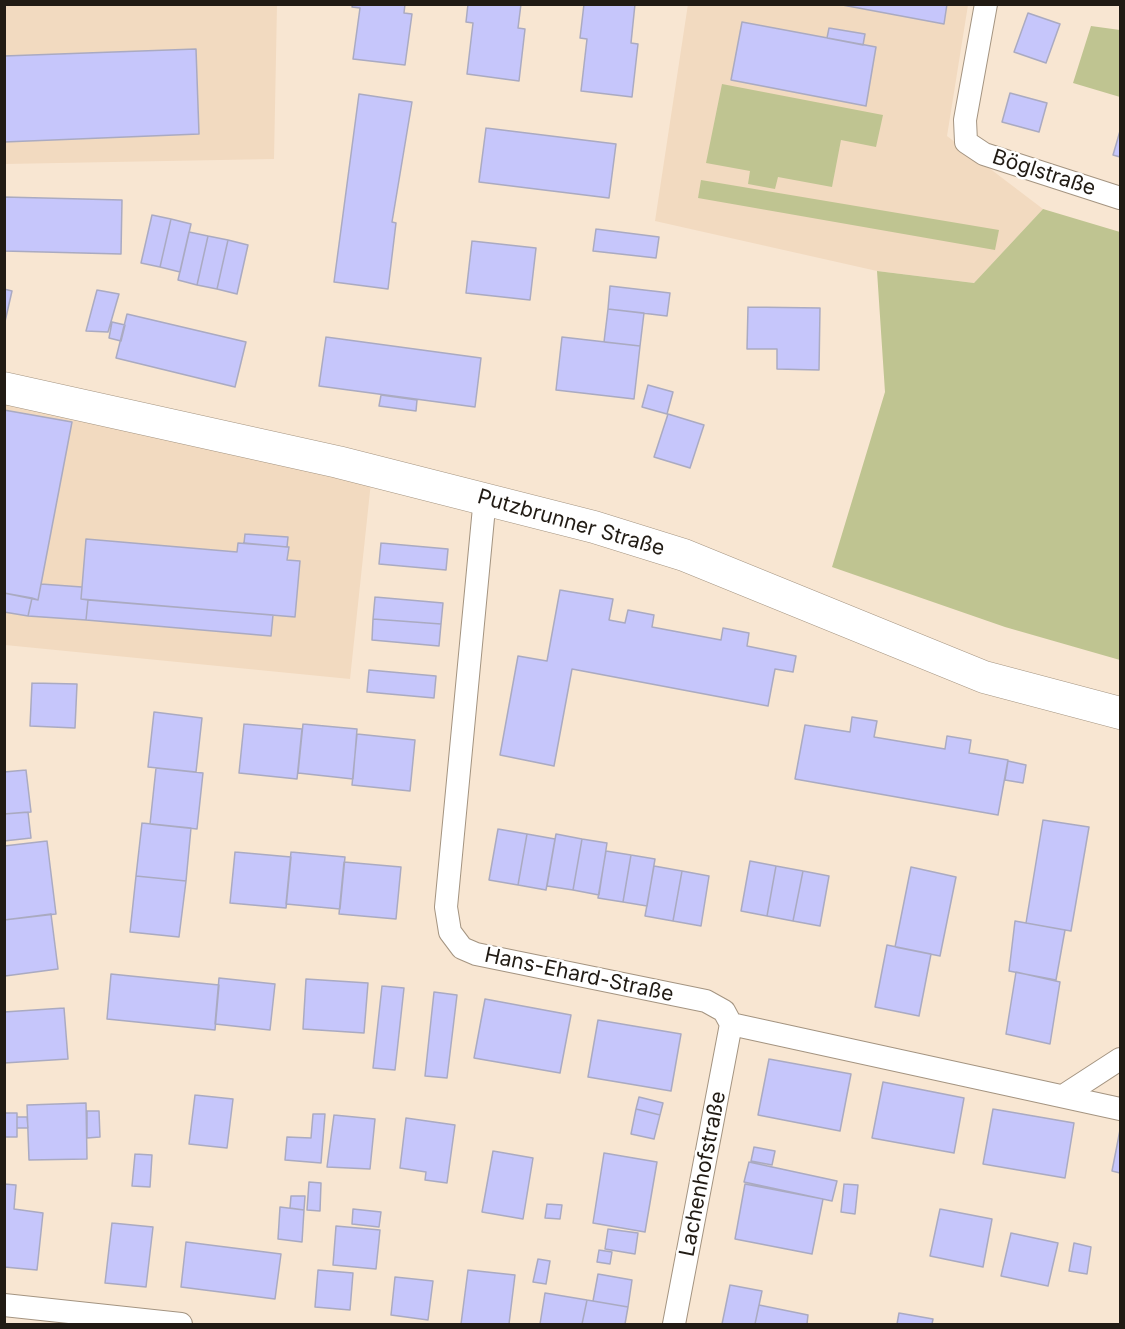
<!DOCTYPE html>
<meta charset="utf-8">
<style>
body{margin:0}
#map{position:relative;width:1125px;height:1329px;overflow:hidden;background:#f8e6d2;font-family:Inter,sans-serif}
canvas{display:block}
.frame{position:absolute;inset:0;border:6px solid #211b14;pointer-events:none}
</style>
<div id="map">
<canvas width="1125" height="1329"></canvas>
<div class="frame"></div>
</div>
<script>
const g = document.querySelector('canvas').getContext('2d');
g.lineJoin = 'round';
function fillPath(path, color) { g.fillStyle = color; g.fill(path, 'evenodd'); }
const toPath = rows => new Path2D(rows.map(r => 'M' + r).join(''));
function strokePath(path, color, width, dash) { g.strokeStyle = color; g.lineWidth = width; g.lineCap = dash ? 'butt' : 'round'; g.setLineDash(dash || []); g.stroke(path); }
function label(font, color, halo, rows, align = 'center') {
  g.font = font + ' Inter,sans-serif'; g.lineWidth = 5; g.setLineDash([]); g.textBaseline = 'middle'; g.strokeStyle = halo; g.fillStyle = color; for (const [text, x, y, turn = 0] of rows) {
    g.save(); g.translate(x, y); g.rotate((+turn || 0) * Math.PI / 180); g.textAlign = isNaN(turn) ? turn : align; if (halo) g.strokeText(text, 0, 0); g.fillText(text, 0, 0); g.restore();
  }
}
const built = toPath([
 [688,4,968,5,947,136,1043,209,974,283,877,271,655,221],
 [4,5,277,5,274,159,5,164],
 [4,377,374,454,350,679,5,645]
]);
const green = toPath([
 [1091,26,1120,30,1120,97,1073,83],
 [722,84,883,115,876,147,841,140,832,187,778,177,775,189,748,184,750,171,706,163],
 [701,180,999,230,995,250,698,198],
 [1043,209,1120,232,1120,660,1005,627,832,567,885,392,877,271,974,283]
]);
const building = toPath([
 [353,4,405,4,404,13,412,14,405,65,353,59,360,8,352,7,353,4],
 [468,4,521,4,518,28,525,29,519,81,467,74,473,23,466,22,468,4],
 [584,4,635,4,631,43,638,44,632,97,581,91,587,39,580,38,584,4],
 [837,4,947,4,944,24,837,4],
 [1028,13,1060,24,1046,63,1014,52,1028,13],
 [742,22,876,47,866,106,731,80,742,22],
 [829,28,865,34,863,45,827,38,829,28],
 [196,49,199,134,4,142,4,56,196,49],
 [1010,93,1047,103,1039,132,1002,122,1010,93],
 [359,94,412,102,392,222,396,223,388,289,334,282,359,94],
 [486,128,616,144,609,198,479,182,486,128],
 [1120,131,1120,157,1113,155,1120,131],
 [4,197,122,200,121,254,4,251,4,197],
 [152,215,171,219,160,267,141,263,152,215],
 [171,219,191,224,180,272,160,267,171,219],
 [596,229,659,237,656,258,593,251,596,229],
 [189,232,208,236,197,285,178,280,189,232],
 [208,236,228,240,217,289,197,285,208,236],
 [228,240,248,245,237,294,217,289,228,240],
 [472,241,536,248,530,300,466,293,472,241],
 [610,286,670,293,667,316,608,309,610,286],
 [4,289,12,291,4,326,4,289],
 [97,290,119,294,108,332,86,331,97,290],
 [748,307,820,308,819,370,777,369,777,349,747,349,748,307],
 [608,309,644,313,640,346,604,342,608,309],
 [127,314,246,342,235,387,116,358,127,314],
 [112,322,125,325,121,341,109,338,112,322],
 [326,337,481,358,475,407,319,386,326,337],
 [562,337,640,346,634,399,556,390,562,337],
 [648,385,673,392,667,414,642,407,648,385],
 [381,395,417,400,416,411,379,406,381,395],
 [4,410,72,422,38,600,4,593,4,410],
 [668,414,704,425,690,468,654,457,668,414],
 [245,534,288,537,287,547,244,543,245,534],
 [86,539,237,552,238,543,289,547,287,560,300,561,295,617,81,599,86,539],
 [381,543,448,549,446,570,379,564,381,543],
 [41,584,82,587,81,599,88,600,86,620,28,616,32,598,38,600,41,584],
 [560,590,613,599,609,620,625,623,628,610,654,615,652,627,721,640,723,628,749,633,747,646,796,656,793,672,775,669,768,706,572,669,554,766,500,755,518,656,547,661,560,590],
 [4,593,32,598,28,616,4,612,4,593],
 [375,597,443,603,441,624,373,619,375,597],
 [88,600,273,615,271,636,86,620,88,600],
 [373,619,441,624,439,646,372,640,373,619],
 [369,670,436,676,434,698,367,692,369,670],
 [32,683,77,684,75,728,30,726,32,683],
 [154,712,202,718,196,772,148,767,154,712],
 [852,717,877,721,874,737,945,749,947,736,971,740,969,753,1008,760,998,815,795,779,805,725,850,732,852,717],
 [244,724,302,729,297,779,239,773,244,724],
 [303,724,357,729,353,779,298,773,303,724],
 [357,734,415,740,410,791,352,785,357,734],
 [1008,761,1026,765,1023,783,1005,780,1008,761],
 [156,768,203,773,197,829,150,824,156,768],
 [26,770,31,812,4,814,4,772,26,770],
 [28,812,31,838,4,841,4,814,28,812],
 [1043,820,1089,827,1071,931,1026,923,1043,820],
 [142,823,191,828,186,881,136,876,142,823],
 [498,829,527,834,518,885,489,880,498,829],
 [527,834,555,839,546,890,518,885,527,834],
 [556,834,582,839,573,890,547,886,556,834],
 [582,839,607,843,599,895,573,890,582,839],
 [47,841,56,914,4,920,4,846,47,841],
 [606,851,631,855,623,902,598,898,606,851],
 [235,852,291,857,286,908,230,903,235,852],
 [291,852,345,857,340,909,286,904,291,852],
 [631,855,655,859,647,906,623,902,631,855],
 [750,861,776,866,767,916,741,911,750,861],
 [344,862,401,867,396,919,339,914,344,862],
 [654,866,682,871,673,921,645,916,654,866],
 [776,866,803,871,793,921,767,916,776,866],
 [911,867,956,877,940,956,895,947,911,867],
 [682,871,709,876,701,926,673,921,682,871],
 [803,871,829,876,820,926,793,921,803,871],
 [136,876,186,881,179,937,130,932,136,876],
 [51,914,58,969,5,976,4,920,51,914],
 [1015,921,1065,930,1056,980,1009,971,1015,921],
 [887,945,931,954,919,1016,875,1007,887,945],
 [1016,972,1060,982,1050,1044,1006,1034,1016,972],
 [111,974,219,985,215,1030,107,1019,111,974],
 [219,978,275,984,270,1030,215,1024,219,978],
 [306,979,368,983,364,1033,303,1029,306,979],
 [382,986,404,988,395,1070,373,1068,382,986],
 [434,992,457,995,447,1078,425,1076,434,992],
 [485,999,571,1015,560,1073,474,1058,485,999],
 [64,1008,68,1059,4,1063,4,1012,64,1008],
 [598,1020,681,1034,671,1091,588,1077,598,1020],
 [769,1059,851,1074,840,1131,758,1115,769,1059],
 [883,1082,964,1098,954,1153,872,1138,883,1082],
 [195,1095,233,1099,227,1148,189,1144,195,1095],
 [639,1097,663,1103,660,1115,636,1109,639,1097],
 [86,1103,87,1159,29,1160,27,1105,86,1103],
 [636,1109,660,1115,654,1139,631,1134,636,1109],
 [993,1109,1074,1123,1065,1178,983,1164,993,1109],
 [87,1111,99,1111,100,1137,87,1138,87,1111],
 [4,1113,17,1113,17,1137,4,1137,4,1113],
 [313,1114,325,1114,321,1163,285,1160,287,1137,311,1138,313,1114],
 [334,1115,375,1119,370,1169,327,1167,334,1115],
 [17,1117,27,1117,28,1128,17,1128,17,1117],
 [406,1118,455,1125,447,1183,425,1180,426,1172,400,1168,406,1118],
 [1120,1130,1120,1173,1112,1171,1120,1130],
 [754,1147,775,1151,772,1165,751,1161,754,1147],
 [493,1151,533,1158,523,1219,482,1212,493,1151],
 [604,1153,657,1162,645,1232,593,1223,604,1153],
 [135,1154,152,1155,150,1187,132,1186,135,1154],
 [749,1162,837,1181,832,1201,744,1182,749,1162],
 [309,1182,321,1183,320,1211,307,1210,309,1182],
 [4,1184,16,1185,14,1209,43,1213,37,1270,4,1267,4,1184],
 [745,1184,823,1199,812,1254,735,1239,745,1184],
 [844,1184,858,1185,855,1214,841,1212,844,1184],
 [291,1196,305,1196,304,1210,290,1208,291,1196],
 [547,1204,562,1205,560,1219,545,1218,547,1204],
 [280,1207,304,1210,302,1242,278,1239,280,1207],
 [353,1209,381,1212,379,1227,352,1224,353,1209],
 [940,1209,992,1219,983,1267,930,1256,940,1209],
 [112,1223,153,1227,146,1287,105,1283,112,1223],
 [336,1226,380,1230,376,1269,333,1265,336,1226],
 [608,1229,638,1233,635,1254,605,1249,608,1229],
 [1011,1233,1058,1243,1048,1286,1001,1276,1011,1233],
 [186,1242,281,1254,275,1299,181,1287,186,1242],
 [1074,1243,1091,1247,1087,1274,1069,1271,1074,1243],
 [599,1250,612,1252,610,1264,597,1262,599,1250],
 [538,1259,550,1261,546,1284,533,1282,538,1259],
 [318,1270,353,1273,350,1310,315,1307,318,1270],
 [468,1270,515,1275,509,1324,461,1324,468,1270],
 [598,1274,632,1280,628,1307,593,1301,598,1274],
 [395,1277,433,1281,428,1320,391,1315,395,1277],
 [730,1285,762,1291,755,1324,722,1324,730,1285],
 [545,1293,587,1300,582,1324,540,1324,545,1293],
 [587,1300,628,1307,625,1324,582,1324,587,1300],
 [759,1305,808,1315,807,1324,755,1324,759,1305],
 [899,1313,933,1319,932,1324,897,1324,899,1313]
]);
const minor = toPath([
 [986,4,965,120,966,142,984,154,1120,198],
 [485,497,446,907,450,932,462,948,476,954,706,1001,724,1011,731,1024,1120,1109],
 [1063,1096,1120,1059],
 [4,1305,181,1324],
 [674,1324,731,1024]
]);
const secondary = toPath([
 [4,388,338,462,594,527,684,555,984,677,1120,713]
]);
const streetNames = [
 ["Böglstraße",1044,173,18],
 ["Putzbrunner Straße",571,523,16],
 ["Hans-Ehard-Straße",579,975,12],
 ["Lachenhofstraße",703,1174,-79]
];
fillPath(built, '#f2dac0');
fillPath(green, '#bfc491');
fillPath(building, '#c6c6fb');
strokePath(building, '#aaaac1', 1.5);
strokePath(minor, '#a49481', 24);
strokePath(secondary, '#a49481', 33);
strokePath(minor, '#fff', 22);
strokePath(secondary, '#fff', 32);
label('21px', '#211b14', '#fff', streetNames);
</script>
